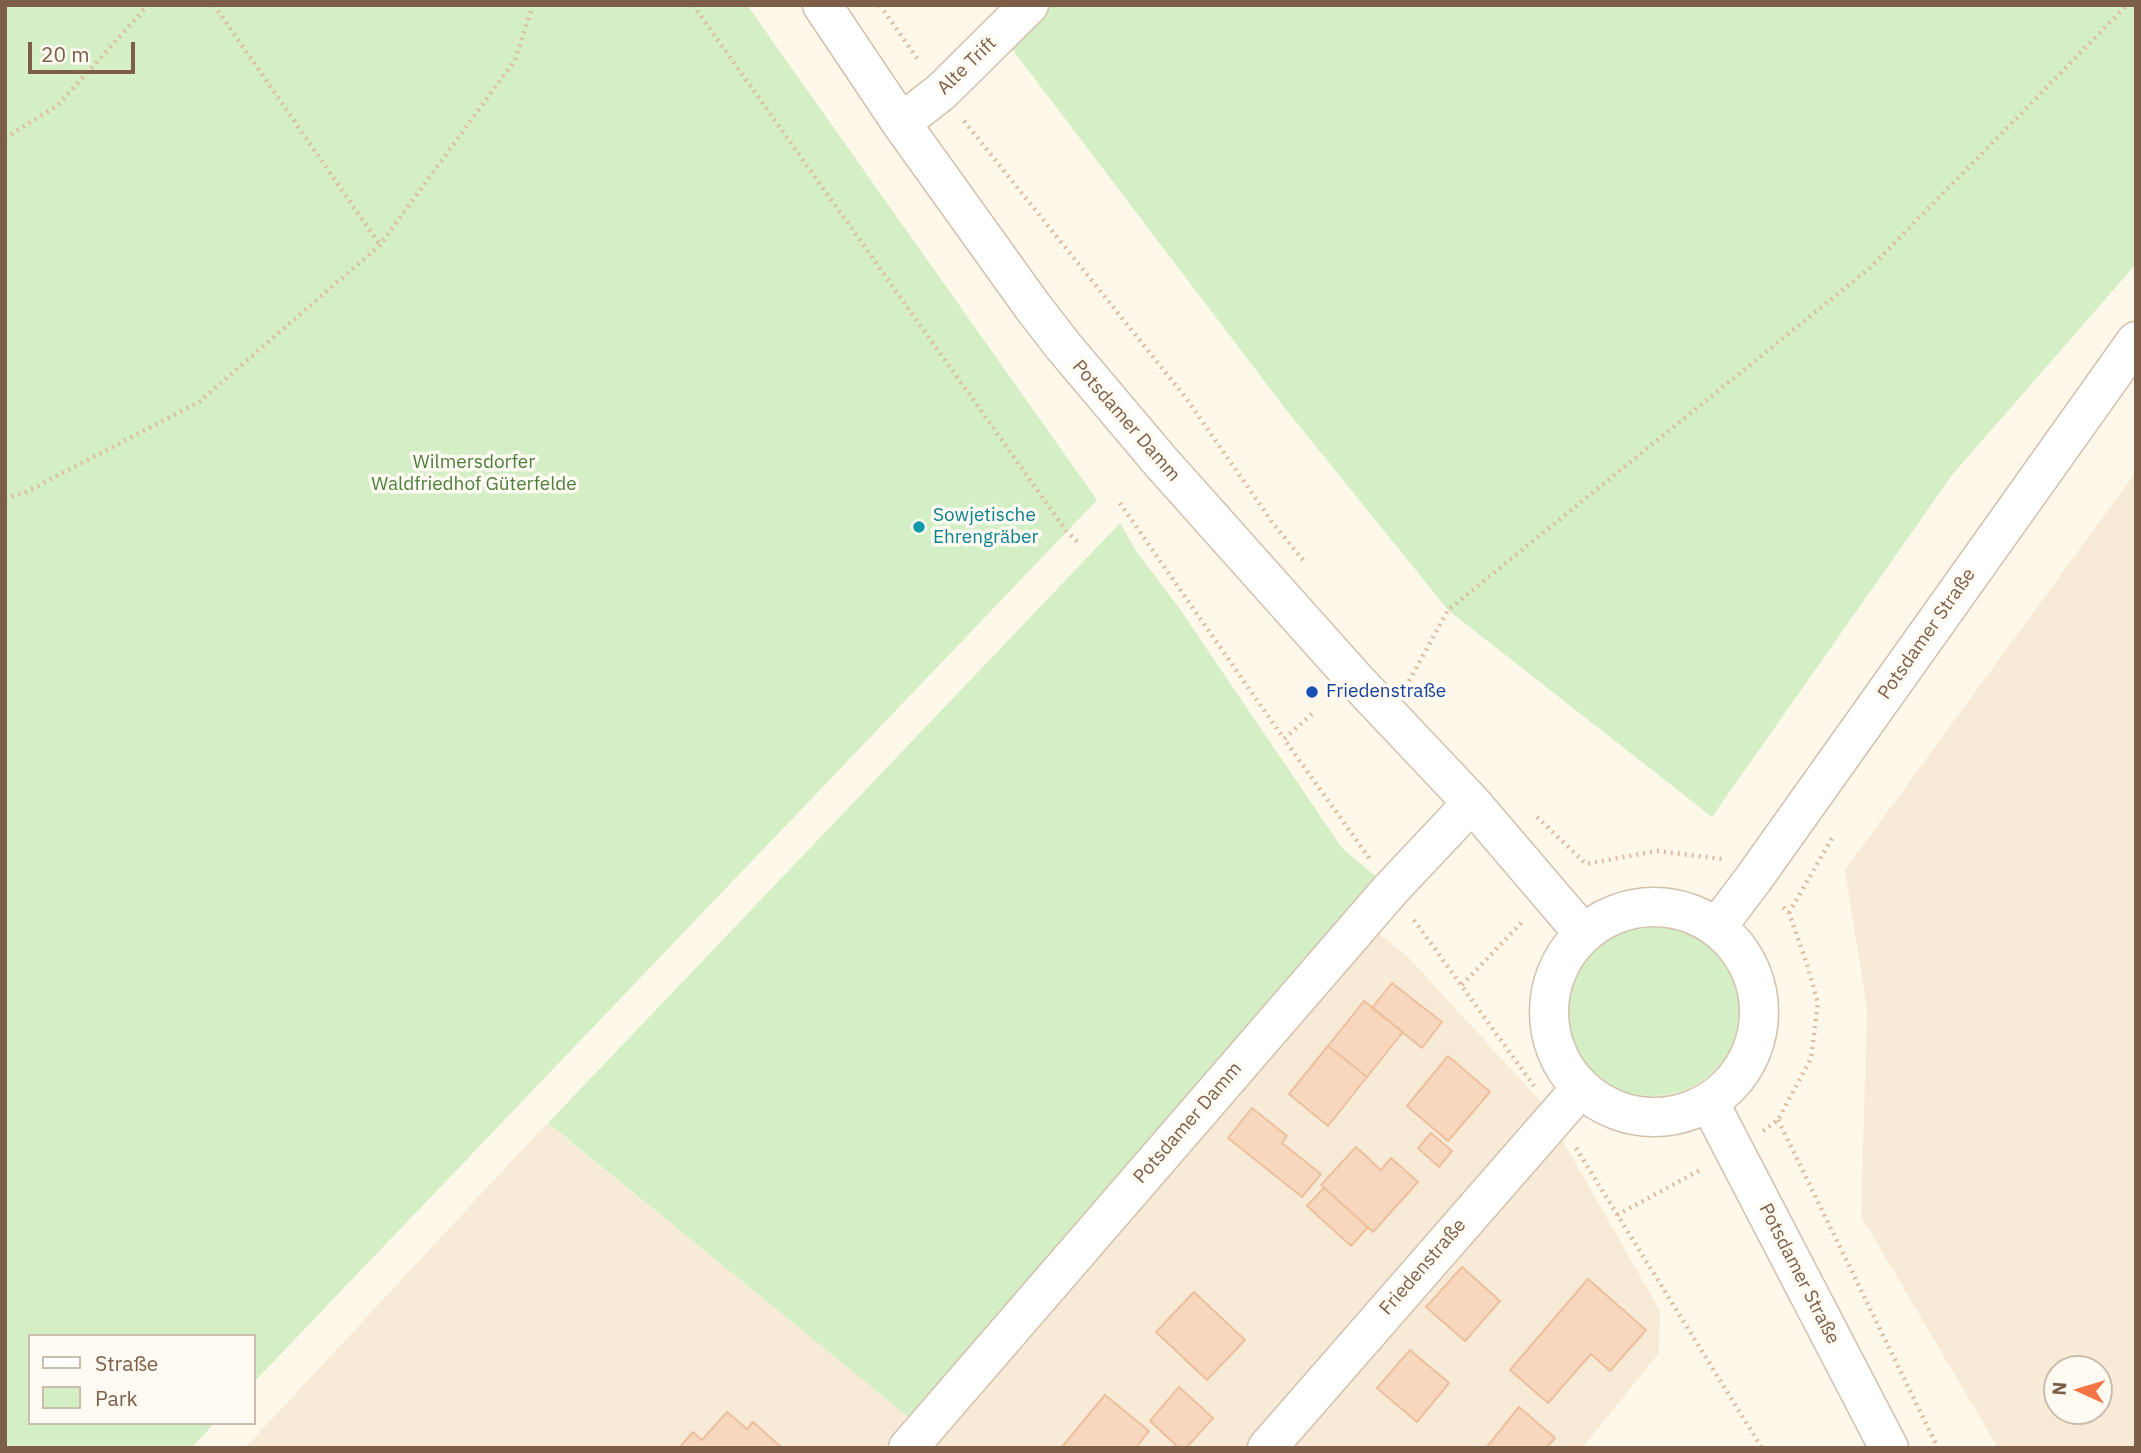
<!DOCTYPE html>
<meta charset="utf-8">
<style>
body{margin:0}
#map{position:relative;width:2141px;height:1453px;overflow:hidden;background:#fef8ea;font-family:"IBM Plex Sans",sans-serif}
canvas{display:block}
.frame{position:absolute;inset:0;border:7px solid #7d5e49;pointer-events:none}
.legend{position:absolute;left:28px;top:1334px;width:228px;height:91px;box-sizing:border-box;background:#fffbf2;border:2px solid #cbbcae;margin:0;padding:9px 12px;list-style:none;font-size:21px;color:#7d5e49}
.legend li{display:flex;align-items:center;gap:14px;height:35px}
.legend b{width:35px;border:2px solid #cbbcae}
.north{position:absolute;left:2043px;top:1355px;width:70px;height:70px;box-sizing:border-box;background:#fffbf2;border:2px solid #cbbcae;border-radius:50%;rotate:274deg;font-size:19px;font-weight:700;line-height:28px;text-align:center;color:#7d5e49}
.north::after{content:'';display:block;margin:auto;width:24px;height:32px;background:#f47443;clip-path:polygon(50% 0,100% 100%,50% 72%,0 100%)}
.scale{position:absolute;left:28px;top:42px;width:107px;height:32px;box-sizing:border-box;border:4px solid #7d5e49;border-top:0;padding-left:9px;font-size:21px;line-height:24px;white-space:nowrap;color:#7d5e49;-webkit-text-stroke:5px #fffbf2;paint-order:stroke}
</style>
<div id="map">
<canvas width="2141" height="1453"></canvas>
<div class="frame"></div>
<ul class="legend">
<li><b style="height:9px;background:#fff"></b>Straße</li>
<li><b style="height:19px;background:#d4efc5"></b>Park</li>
</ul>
<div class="north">N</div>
<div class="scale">20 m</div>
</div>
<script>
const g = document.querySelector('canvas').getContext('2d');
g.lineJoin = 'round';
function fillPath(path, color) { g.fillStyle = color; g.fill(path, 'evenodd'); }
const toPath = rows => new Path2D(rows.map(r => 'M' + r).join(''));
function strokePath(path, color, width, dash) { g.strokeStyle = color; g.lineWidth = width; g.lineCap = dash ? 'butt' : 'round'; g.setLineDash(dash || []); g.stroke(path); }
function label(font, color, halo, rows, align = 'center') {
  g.font = font + ' "IBM Plex Sans",sans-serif'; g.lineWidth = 7; g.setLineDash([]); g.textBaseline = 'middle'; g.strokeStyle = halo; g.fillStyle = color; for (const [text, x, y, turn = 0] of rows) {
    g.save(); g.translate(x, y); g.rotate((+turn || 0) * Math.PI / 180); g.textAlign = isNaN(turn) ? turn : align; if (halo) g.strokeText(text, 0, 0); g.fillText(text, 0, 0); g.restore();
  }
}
const residential = toPath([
 [2136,472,2136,1448,1998,1448,1861,1216,1867,1009,1845,870],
 [2057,1369,2099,1369,2099,1411,2057,1411],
 [1375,930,1409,958,1540,1101,1660,1311,1659,1353,1582,1448,245,1448,547,1123,923,1429]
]);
const green = toPath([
 [5,5,747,5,1097,500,254,1382,254,1336,30,1336,30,1423,215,1423,191,1448,5,1448],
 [1042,5,2136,5,2136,264,1952,475,1712,817,1448,610,1284,407,1006,41],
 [1120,523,1136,551,1177,605,1342,848,1391,889,923,1429,548,1123],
 '1566 1009a87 87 0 1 1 174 0a87 87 0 1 1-174 0Z'
]);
const building = toPath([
 [1392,983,1442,1022,1422,1048,1372,1008,1392,983],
 [1364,1001,1403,1032,1367,1077,1328,1046,1364,1001],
 [1328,1046,1367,1077,1328,1126,1289,1094,1328,1046],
 [1448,1056,1490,1092,1448,1141,1407,1106,1448,1056],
 [1252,1108,1287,1136,1282,1143,1321,1174,1302,1197,1228,1138,1252,1108],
 [1431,1133,1452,1151,1439,1167,1418,1148,1431,1133],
 [1356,1147,1381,1170,1391,1158,1418,1182,1373,1232,1321,1185,1356,1147],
 [1324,1188,1368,1227,1351,1246,1307,1206,1324,1188],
 [1462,1267,1500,1301,1465,1341,1426,1307,1462,1267],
 [1588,1279,1646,1330,1610,1371,1591,1354,1548,1403,1510,1370,1588,1279],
 [1194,1292,1245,1340,1207,1380,1156,1332,1194,1292],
 [1410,1350,1449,1383,1417,1422,1377,1388,1410,1350],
 [1179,1387,1213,1418,1186,1448,1179,1448,1150,1421,1179,1387],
 [1105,1395,1149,1431,1136,1448,1061,1448,1105,1395],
 [1519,1407,1555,1438,1546,1448,1486,1448,1519,1407],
 [727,1412,747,1429,753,1422,782,1448,679,1448,693,1432,702,1440,727,1412]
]);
const path = toPath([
 [214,5,380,245],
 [693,5,1067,532,1079,543],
 [880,5,919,61],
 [964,121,1186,398,1272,522,1303,560],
 [5,138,57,106,148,5],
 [5,499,26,492,199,402,380,245,515,60,533,5],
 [1120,503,1284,739],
 [1409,681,1448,610,1872,266,2127,5],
 [1312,714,1284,739,1370,859],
 [1537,817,1586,864,1657,851,1722,859],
 [1789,913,1832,838],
 [1414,920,1534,1086],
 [1462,985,1523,921],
 [1778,1120,1938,1448],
 [1763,1131,1778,1120,1811,1058,1818,1003,1806,961,1789,913,1781,905],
 [1576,1148,1762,1448],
 [1617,1215,1702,1169]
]);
const minor = toPath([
 [822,5,901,123,1033,307,1064,347,1161,462,1353,677,1472,803,1583,933],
 [901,123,941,92,1029,5],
 '1549 1012a105 105 0 1 1 210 0a105 105 0 1 1-210 0Z',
 [1717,927,1754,878,2136,341],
 [1709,1102,1889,1448],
 [908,1448,1391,889,1472,803],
 [1267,1448,1581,1088]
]);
const markers = [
 [919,527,7,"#0f9aa8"],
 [1312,692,7,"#1a4fb4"]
];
const streetNames = [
 ["Alte Trift",967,66,-44],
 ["Potsdamer Damm",1126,421,49],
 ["Potsdamer Straße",1927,634,-55],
 ["Potsdamer Damm",1188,1123,-49],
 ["Friedenstraße",1423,1267,-49],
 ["Potsdamer Straße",1799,1274,63]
];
const parkNames = [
 ["Wilmersdorfer",474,463],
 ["Waldfriedhof Güterfelde",474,485]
];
const cultureNames = [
 ["Sowjetische",933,516],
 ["Ehrengräber",933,538]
];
const transitNames = [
 ["Friedenstraße",1326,692]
];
fillPath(residential, '#f7ead7');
fillPath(green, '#d4efc5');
fillPath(building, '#f7d8be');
strokePath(building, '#ecbf9d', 2);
strokePath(minor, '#d3c0ad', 41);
strokePath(path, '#ddbba0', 4.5, [2, 5]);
strokePath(minor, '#fff', 38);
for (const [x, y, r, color] of markers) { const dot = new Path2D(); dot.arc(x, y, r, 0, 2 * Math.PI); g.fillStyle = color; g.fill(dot); strokePath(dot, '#fffbf2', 2.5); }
label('19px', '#7d5e49', '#fffbf2', streetNames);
label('19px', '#4c7e3c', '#fffbf2', parkNames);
label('19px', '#0d838f', '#fffbf2', cultureNames, 'left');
label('19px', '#164399', '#fffbf2', transitNames, 'left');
</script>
